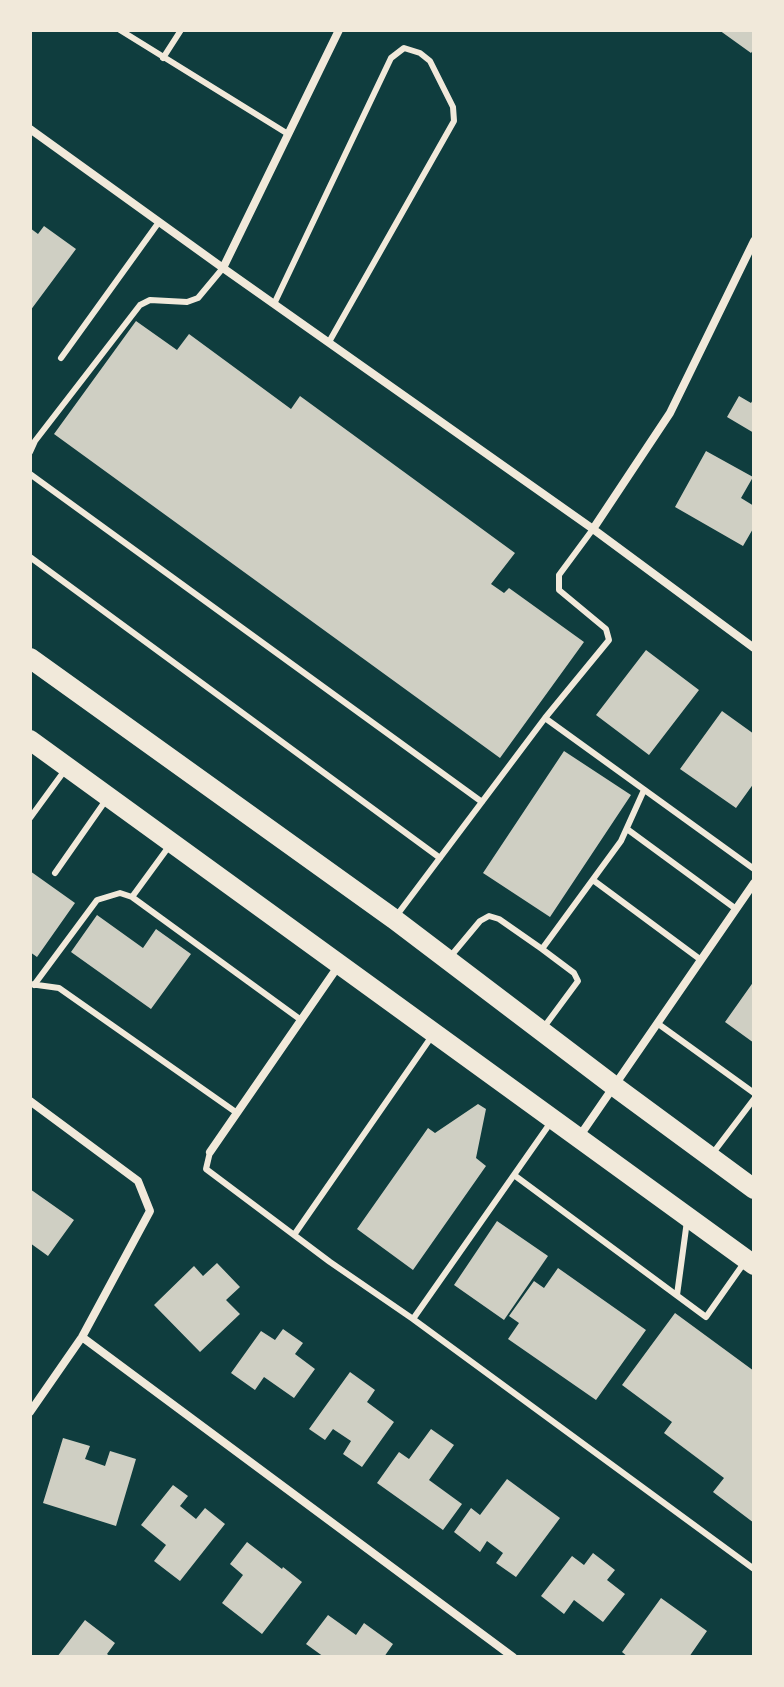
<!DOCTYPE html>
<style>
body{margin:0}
#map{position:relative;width:784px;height:1687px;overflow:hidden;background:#0f3d3e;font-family:Arial,sans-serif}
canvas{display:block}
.frame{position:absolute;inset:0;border:32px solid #f1e9da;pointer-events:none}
</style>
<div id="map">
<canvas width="784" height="1687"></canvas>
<div class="frame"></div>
</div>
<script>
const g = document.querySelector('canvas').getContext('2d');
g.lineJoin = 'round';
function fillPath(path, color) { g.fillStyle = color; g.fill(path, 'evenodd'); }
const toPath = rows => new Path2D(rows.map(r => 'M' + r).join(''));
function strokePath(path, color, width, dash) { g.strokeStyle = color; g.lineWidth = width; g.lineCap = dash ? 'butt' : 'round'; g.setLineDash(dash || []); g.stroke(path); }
const building = toPath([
 [719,30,754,30,754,49,751,53],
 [44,226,76,249,30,311,30,228,38,234],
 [136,321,177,350,189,334,291,409,300,396,515,553,491,584,504,593,509,588,584,642,500,758,54,434],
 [739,396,751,403,754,398,754,433,727,417],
 [706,451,753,477,741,498,754,506,754,527,743,546,675,507],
 [646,650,699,690,649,755,596,715],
 [722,711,754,734,754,783,736,808,680,769],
 [564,751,631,795,550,917,483,873],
 [30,871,75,903,37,957,30,952],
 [97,915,143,948,156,929,191,954,151,1009,71,952],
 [754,981,754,1043,725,1022],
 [478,1104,486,1109,476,1158,486,1166,413,1270,357,1229,428,1128,435,1133],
 [30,1189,74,1220,48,1256,30,1243],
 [497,1221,548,1256,504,1320,454,1285],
 [217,1263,240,1287,226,1300,240,1314,200,1352,154,1305,194,1266,203,1276],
 [558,1268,646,1330,596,1400,508,1339,519,1323,509,1316,534,1281,544,1288],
 [675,1313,754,1371,754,1523,713,1492,724,1478,664,1433,672,1422,622,1385],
 [283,1329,303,1343,295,1354,315,1369,294,1398,264,1377,255,1390,231,1373,261,1331,275,1340],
 [350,1372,375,1390,367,1402,394,1422,362,1467,343,1454,351,1441,333,1429,325,1440,309,1429],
 [431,1429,454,1445,429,1480,462,1504,443,1530,377,1483,399,1452,409,1459],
 [63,1438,90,1446,85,1459,105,1466,110,1451,136,1459,116,1526,43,1503],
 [507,1479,560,1518,516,1577,496,1563,503,1553,487,1541,480,1552,454,1532,471,1508,480,1515],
 [173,1485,188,1496,180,1506,196,1519,205,1508,225,1524,180,1581,154,1561,166,1545,141,1525],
 [247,1542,282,1569,283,1567,302,1582,262,1634,222,1603,243,1575,230,1564],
 [593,1553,615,1570,607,1580,625,1594,603,1622,574,1600,564,1614,541,1596,572,1556,584,1565],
 [661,1598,707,1631,689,1657,628,1657,622,1652],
 [328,1615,356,1635,364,1623,393,1644,384,1657,324,1657,306,1644],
 [85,1620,115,1643,107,1654,111,1657,57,1657]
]);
const service = toPath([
 [120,30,288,134],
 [163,58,181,30],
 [274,304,391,58,404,48,420,53,430,61,453,107,454,121,329,342],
 [61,358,159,222],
 [30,452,35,441,140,305,150,300,187,302,198,298,223,268],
 [30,474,482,802],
 [30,557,440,858],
 [545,718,609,640,606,629,559,590,559,575,593,529],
 [30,818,65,770],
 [627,829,736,909],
 [55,873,106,800],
 [593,880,701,960],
 [132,897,170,845],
 [397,915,545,718,754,869],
 [450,957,480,921,489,916,499,919,542,949],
 [30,984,59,988,237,1113],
 [34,985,97,900,120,893,132,897,301,1020],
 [657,1023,754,1093],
 [544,1027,578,981,574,973,542,949,621,841,644,790],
 [210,1152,206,1169,330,1262,413,1319,551,1122],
 [713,1153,754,1099],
 [514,1175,706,1317,744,1263],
 [294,1235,432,1036],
 [677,1295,687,1221],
 [413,1319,754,1569]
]);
const minor = toPath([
 [30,129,223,268,593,529,754,648],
 [223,268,339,30],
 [593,529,670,413,754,241],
 [30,1101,138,1181,150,1211,82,1337,30,1412],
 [579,1137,754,883],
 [210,1152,339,965],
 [82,1337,513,1657]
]);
const primary = toPath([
 [30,658,394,919,614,1086,754,1189],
 [30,740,754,1265]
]);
fillPath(building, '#cfcfc3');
strokePath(service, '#f1e9da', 6);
strokePath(minor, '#f1e9da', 8);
strokePath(primary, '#f1e9da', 20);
</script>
